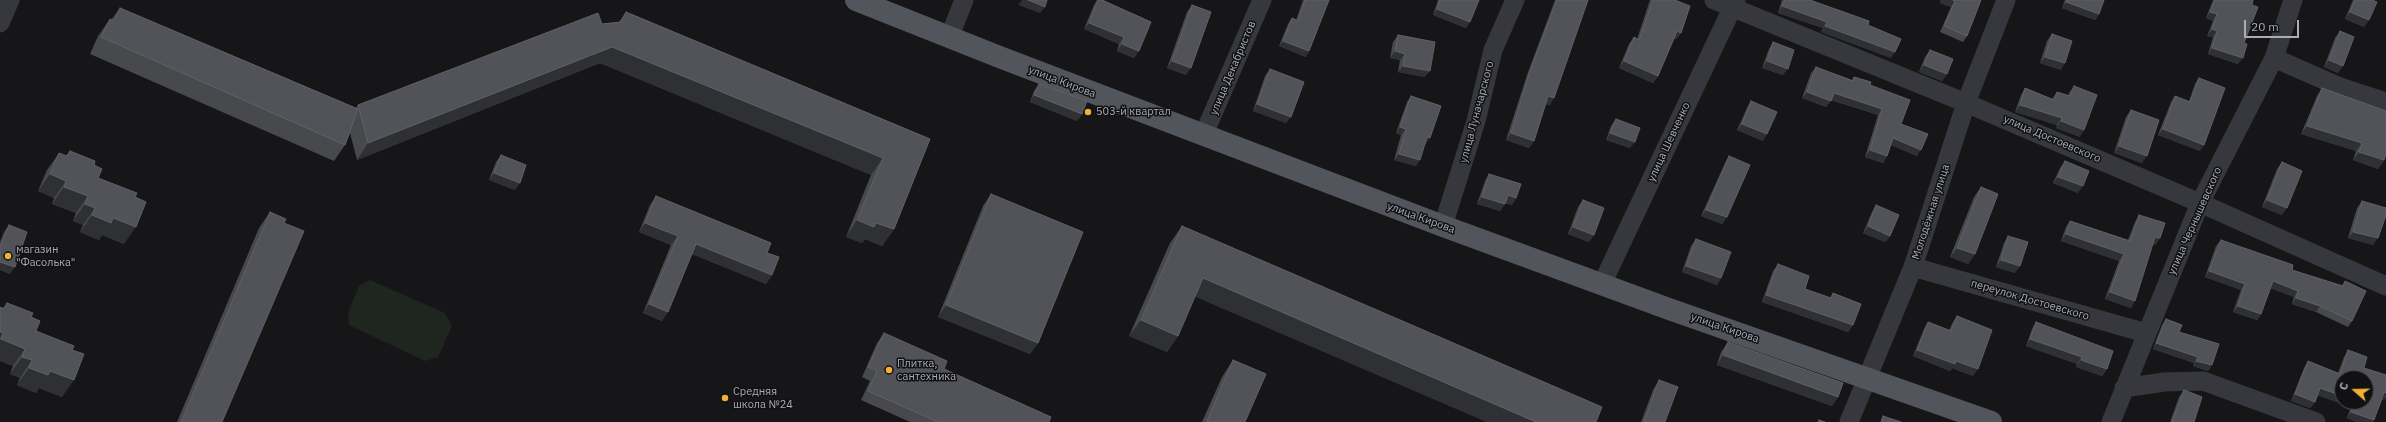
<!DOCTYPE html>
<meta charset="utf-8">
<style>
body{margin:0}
#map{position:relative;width:2386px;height:422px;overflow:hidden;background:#161618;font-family:"IBM Plex Sans",sans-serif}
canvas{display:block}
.north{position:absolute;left:2334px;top:370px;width:40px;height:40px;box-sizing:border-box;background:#111113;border:1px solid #4d4f55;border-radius:50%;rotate:290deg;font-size:11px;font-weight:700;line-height:16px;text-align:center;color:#a8adb8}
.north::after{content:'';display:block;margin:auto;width:14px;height:18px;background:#f2b134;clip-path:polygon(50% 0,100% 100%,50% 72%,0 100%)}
.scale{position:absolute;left:2244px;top:20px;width:55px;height:18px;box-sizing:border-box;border:2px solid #a8adb8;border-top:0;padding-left:5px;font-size:12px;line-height:14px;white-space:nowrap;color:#a8adb8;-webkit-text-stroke:3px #111113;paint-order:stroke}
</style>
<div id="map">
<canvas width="2386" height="422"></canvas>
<div class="north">С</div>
<div class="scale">20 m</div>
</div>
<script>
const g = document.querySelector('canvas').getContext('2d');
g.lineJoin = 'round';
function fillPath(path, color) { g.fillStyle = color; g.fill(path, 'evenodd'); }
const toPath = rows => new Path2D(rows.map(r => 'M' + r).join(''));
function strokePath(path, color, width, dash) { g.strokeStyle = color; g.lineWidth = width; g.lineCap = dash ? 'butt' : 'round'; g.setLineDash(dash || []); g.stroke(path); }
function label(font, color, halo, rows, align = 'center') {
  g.font = font + ' "IBM Plex Sans",sans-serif'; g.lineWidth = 3; g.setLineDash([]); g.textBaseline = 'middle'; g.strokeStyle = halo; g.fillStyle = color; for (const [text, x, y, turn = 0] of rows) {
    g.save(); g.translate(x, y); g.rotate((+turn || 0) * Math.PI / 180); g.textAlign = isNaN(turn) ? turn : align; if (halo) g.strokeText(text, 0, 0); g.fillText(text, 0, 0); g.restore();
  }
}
const green = toPath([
 [370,280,445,313,452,326,438,357,425,361,349,325,348,313,359,286]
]);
const minor = toPath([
 [1714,0,1966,103,2200,203,2386,286],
 [0,23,10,0],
 [949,38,964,0],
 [2274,58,2340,87,2386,102],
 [1203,136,1262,0],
 [1443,226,1476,121,1493,50,1515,0],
 [1913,267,2146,333],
 [1602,284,1736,0],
 [2124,388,2164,382,2203,381,2316,422],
 [1849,422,1913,267,1966,103,2006,0],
 [2111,422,2200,203,2274,58,2293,0]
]);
const major = toPath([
 [856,0,1002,58,1443,226,1669,309,1991,422]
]);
const wall = toPath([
 [1097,0,1102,0,1151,22,1134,58,1117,51,1119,44,1084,29,1094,5],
 [1303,0,1329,0,1306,57,1279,46,1288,24,1292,18,1296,20],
 [1438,0,1479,0,1466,28,1433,15],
 [1555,0,1588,0,1550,105,1546,104,1534,141,1529,148,1506,140,1527,75],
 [1650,0,1675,0,1681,33,1676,39,1674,39,1658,76,1653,83,1619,68,1629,44,1634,37,1637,39],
 [1782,0,1810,0,1891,58,1821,32,1823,28,1778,13],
 [1941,0,1981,0,1967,36,1963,42,1940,32,1951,7,1940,3],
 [2065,0,2104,0,2099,14,2095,20,2062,8],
 [2213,0,2253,0,2252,5,2244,43,2238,64,2208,54,2213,37,2207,36,2213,21,2206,18],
 [2353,0,2372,0,2364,27,2345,19],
 [1192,5,1186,75,1167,68,1187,12],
 [120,8,356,108,358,105,602,24,619,22,626,12,930,139,894,229,882,246,865,239,862,243,846,237,871,175,600,63,357,160,350,133,345,145,334,161,90,54,98,36,110,19,111,20],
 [2340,31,2338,73,2324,67,2335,38],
 [2052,34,2061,70,2040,63,2047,41],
 [1398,35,1425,77,1398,72,1400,60,1390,58,1393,42],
 [1773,42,1783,75,1762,68,1769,49],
 [1930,50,1947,74,1942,81,1919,72,1925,57],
 [1816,67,1852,80,1854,77,1870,85,1901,124,1917,156,1891,145,1887,156,1883,163,1865,157,1878,115,1831,100,1826,107,1802,98,1811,73],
 [1270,69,1286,123,1253,111,1265,76],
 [2199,78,2200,151,2158,135,2171,102,2175,96,2189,101,2195,84],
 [1039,84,1082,114,1077,121,1030,102,1034,91],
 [2074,86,2080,137,2056,128,2057,125,2015,112,2021,95,2025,88,2052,99,2057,92,2068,96,2069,93],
 [2322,88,2384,160,2378,169,2353,160,2356,151,2301,134,2317,96],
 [1411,96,1426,144,1425,143,1416,166,1394,160,1401,135,1396,133,1407,102],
 [1751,101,1763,141,1737,130,1747,108],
 [2131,110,2142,163,2114,153,2126,117],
 [1616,119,1630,148,1606,140,1611,126],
 [70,151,94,165,98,178,135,197,124,244,102,235,99,240,80,232,83,225,73,221,76,213,52,204,54,198,38,191,47,170,59,153,66,156],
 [501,155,515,190,489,180,496,162],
 [1729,156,1727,217,1722,224,1701,216,1725,163],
 [2065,161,2078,193,2053,183,2060,168],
 [2282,162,2282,215,2262,207,2277,169],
 [1489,174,1516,198,1512,205,1505,203,1500,211,1477,204,1485,181],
 [1981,187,1975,254,1968,264,1950,257,1974,197],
 [991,194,1038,343,1030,354,938,317,983,206],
 [656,196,767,253,772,275,766,284,692,254,662,321,643,313,671,245,639,232,650,205],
 [1583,200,1594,235,1589,242,1568,234,1578,207],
 [2362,201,2373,245,2348,238,2357,208],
 [1876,205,1890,236,1885,242,1863,233,1872,212],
 [270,212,284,223,222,422,177,422,259,228],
 [2139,215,2160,238,2155,245,2153,244,2131,308,2105,299,2119,261,2061,241,2066,227,2070,221,2128,240,2135,222],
 [9,225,10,274,0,270,0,242,4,232],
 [1182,226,1596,422,1487,422,1195,296,1178,336,1167,352,1129,336,1170,243],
 [2008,236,2015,273,1996,267,2004,243],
 [1696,239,1721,278,1717,285,1682,272,1691,246],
 [2221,240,2292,270,2342,286,2345,281,2352,321,2348,327,2316,312,2292,304,2294,297,2270,288,2261,314,2257,320,2233,312,2241,290,2205,277,2216,246],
 [1778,264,1805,289,1830,298,1833,293,1853,325,1848,332,1762,302,1773,271],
 [7,303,31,317,36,331,72,350,62,397,39,388,36,393,17,385,20,378,10,374,13,366,0,361,0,307,3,308],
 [1957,316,1973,376,1952,368,1950,371,1913,356,1924,329,1928,322,1949,330,1953,322],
 [2166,319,2212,365,2208,371,2193,366,2194,363,2153,349,2162,325],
 [2036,322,2107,369,2102,376,2076,367,2077,364,2026,346,2032,329],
 [884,333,944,369,1049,422,910,422,861,400,870,381,862,377,877,343],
 [1728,342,1838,397,1832,406,1717,365,1721,352],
 [2348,350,2364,368,2386,375,2386,397,2384,400,2382,400,2373,422,2356,422,2347,418,2351,407,2318,395,2315,402,2310,408,2291,401,2304,368,2308,361,2338,373,2344,357],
 [2366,378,2366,402,2342,402],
 [1233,360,1245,422,1202,422,1222,377],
 [1659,380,1665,422,1641,422,1653,390],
 [2184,390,2194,422,2170,422,2179,397]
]);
const shadedWall = toPath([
 [1022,0,1028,0,1045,7,1040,13,1018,5],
 [1942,0,1953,0,1955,1,1951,7,1940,3],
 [2066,2,2099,14,2095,20,2062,8],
 [1782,6,1827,22,1823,28,1778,13],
 [1437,9,1470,22,1466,28,1433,15],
 [2210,12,2217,14,2213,21,2206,18],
 [2350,12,2369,20,2364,27,2345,19],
 [1089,23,1124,37,1119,44,1084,29],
 [1825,26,1895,52,1891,58,1821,32],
 [2212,29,2217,31,2213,37,2207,36],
 [1677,31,1681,33,1676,39,1672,38],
 [1283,41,1309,51,1306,57,1279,46],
 [1122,44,1139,51,1134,58,1117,51],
 [612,47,883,158,871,175,600,63,357,160,368,143],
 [2212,48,2243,58,2238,64,2208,54],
 [1395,51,1405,54,1400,60,1390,58],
 [2045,57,2065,63,2061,70,2040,63],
 [2329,60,2343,66,2338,73,2324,67],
 [1172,61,1191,68,1186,75,1167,68],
 [1624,61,1658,76,1653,83,1619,68],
 [1767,61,1788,69,1783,75,1762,68],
 [1924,65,1947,74,1942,81,1919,72],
 [1403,66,1430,71,1425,77,1398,72],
 [1807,92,1831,101,1826,107,1802,98],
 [1834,93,1882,109,1878,115,1829,99],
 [1034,95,1082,114,1077,121,1030,102],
 [1548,96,1554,98,1550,105,1544,103],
 [1257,104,1291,117,1286,123,1253,111],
 [2020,105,2062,118,2057,125,2015,112],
 [2061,121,2084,130,2080,137,2056,128],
 [1742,124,1767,134,1763,141,1737,130],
 [2307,126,2362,143,2356,151,2301,134],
 [1400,127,1406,129,1401,135,1396,133],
 [2163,129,2204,145,2200,151,2158,135],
 [1511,133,1534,141,1529,148,1506,140],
 [1610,133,1635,142,1630,148,1606,140],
 [1427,137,1430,138,1426,144,1423,143],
 [1893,138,1921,150,1917,156,1889,144],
 [2119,146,2147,156,2142,163,2114,153],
 [1870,150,1887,156,1883,163,1865,157],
 [2359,152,2384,160,2378,169,2353,160],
 [1399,154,1420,160,1416,166,1394,160],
 [494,173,520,183,515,190,489,180],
 [50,174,66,181,54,198,38,191],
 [2058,177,2083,186,2078,193,2053,183],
 [64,187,88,196,76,213,52,204],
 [1508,195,1516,198,1512,205,1503,202],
 [1482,197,1505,204,1500,211,1477,204],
 [2267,200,2287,208,2282,215,2262,207],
 [85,204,95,208,83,225,73,221],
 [1706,210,1727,217,1722,224,1701,216],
 [92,215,113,218,136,227,124,244,102,235,99,240,80,232],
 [857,220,876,223,894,229,882,246,865,239,862,243,846,237],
 [645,223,678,236,671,245,639,232],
 [1868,226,1890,236,1885,242,1863,233],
 [1573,227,1594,235,1589,242,1568,234],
 [2353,232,2378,238,2373,245,2348,238],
 [2066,234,2124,254,2119,261,2061,241],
 [2155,237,2160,238,2155,245,2151,244],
 [696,244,772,275,766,284,690,253],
 [1957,248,1975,254,1968,264,1950,257],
 [2001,260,2020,266,2015,273,1996,267],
 [0,262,15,267,10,274,0,270],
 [1686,266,1721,278,1717,285,1682,272],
 [2209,271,2245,284,2241,290,2205,277],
 [1203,278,1536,422,1487,422,1191,295],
 [2273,281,2298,291,2294,297,2268,287],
 [2110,292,2135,301,2131,308,2105,299],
 [1766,295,1853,325,1848,332,1762,302],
 [2296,298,2320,306,2316,312,2292,304],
 [649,304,668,312,662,321,643,313],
 [946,305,1038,343,1030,354,938,317],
 [2238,306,2261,314,2257,320,2233,312],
 [1141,320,1178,336,1167,352,1129,336],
 [0,332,3,333,0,338],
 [1,339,25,349,13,366,0,361,0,340],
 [2030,339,2082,357,2077,364,2026,346],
 [2156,343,2198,357,2194,363,2153,349],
 [1917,350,1956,361,1978,369,1973,376,1952,368,1950,371,1913,356],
 [1723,355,1838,397,1832,406,1717,365],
 [22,357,32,360,20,378,10,374],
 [2081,360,2107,369,2102,376,2076,367],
 [2196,361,2212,365,2208,371,2193,366],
 [29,368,50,371,74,380,62,397,39,388,36,393,17,385],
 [2320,388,2342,396,2342,402,2355,402,2351,407,2316,395],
 [2384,392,2386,393,2386,397,2384,400,2380,399],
 [2295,394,2315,402,2310,408,2291,401],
 [2351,412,2374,420,2373,422,2356,422,2347,418]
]);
const building = toPath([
 [1028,0,1047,0,1045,7,1028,0],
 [1098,0,1102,0,1151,22,1139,51,1122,44,1124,37,1089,23,1098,0],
 [1305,0,1329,0,1309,51,1283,41,1292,18,1298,21,1305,0],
 [1440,0,1479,0,1470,22,1437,9,1440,0],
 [1557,0,1588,0,1554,98,1548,96,1534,141,1511,133,1531,68,1557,0],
 [1653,0,1675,0,1690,6,1681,33,1677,31,1658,76,1624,61,1634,37,1639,40,1653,0],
 [1785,0,1810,0,1869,21,1868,25,1901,39,1895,52,1825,26,1827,22,1782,6,1785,0],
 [1953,0,1981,0,1967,36,1944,26,1955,1,1953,0],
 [2067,0,2104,0,2099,14,2066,2,2067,0],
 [2215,0,2253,0,2252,5,2258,7,2244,43,2247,44,2243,58,2212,48,2217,31,2212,29,2217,14,2210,12,2215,0],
 [2355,0,2372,0,2377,2,2369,20,2350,12,2355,0],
 [1192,5,1211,12,1191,68,1172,61,1192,5],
 [120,8,358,109,345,145,101,37,110,19,114,21,120,8],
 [626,12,930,139,894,229,876,223,874,227,857,220,883,158,612,47,368,143,358,105,598,13,602,24,621,22,626,12],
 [2340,31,2354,37,2343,66,2329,60,2340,31],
 [2052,34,2072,41,2065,63,2045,57,2052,34],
 [1398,35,1435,42,1430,71,1403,66,1405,54,1395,51,1398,35],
 [1773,42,1794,50,1788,69,1767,61,1773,42],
 [1930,50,1953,59,1947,74,1924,65,1930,50],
 [1816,67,1853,81,1854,77,1871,82,1870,85,1910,100,1901,124,1928,134,1921,150,1893,138,1887,156,1870,150,1882,109,1834,93,1831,101,1807,92,1816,67],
 [1270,69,1304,82,1291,117,1257,104,1270,69],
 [2199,78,2225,88,2204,145,2163,129,2175,96,2190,102,2199,78],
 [1039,84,1087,101,1082,114,1034,95,1039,84],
 [2074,86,2097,95,2084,130,2061,121,2062,118,2020,105,2025,88,2054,100,2057,92,2070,96,2074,86],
 [2322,88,2386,111,2386,154,2384,160,2359,152,2362,143,2307,126,2322,88],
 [1411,96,1441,106,1430,138,1427,137,1420,160,1399,154,1406,129,1400,127,1411,96],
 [1751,101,1777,112,1767,134,1742,124,1751,101],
 [2131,110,2159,120,2147,156,2119,146,2131,110],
 [1616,119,1640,128,1635,142,1610,133,1616,119],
 [70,151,95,161,94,165,102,169,98,178,137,193,135,197,146,202,136,227,113,218,111,223,92,215,95,208,85,204,88,196,64,187,66,181,50,174,59,153,67,156,70,151],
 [501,155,526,165,520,183,494,173,501,155],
 [1729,156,1750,165,1727,217,1706,210,1729,156],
 [2065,161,2089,171,2083,186,2058,177,2065,161],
 [2282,162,2302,171,2287,208,2267,200,2282,162],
 [1489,174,1521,184,1516,198,1508,195,1505,204,1482,197,1489,174],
 [1981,187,1998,194,1975,254,1957,248,1981,187],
 [991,194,1083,232,1038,343,946,305,991,194],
 [656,196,771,243,767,253,779,257,772,275,696,244,668,312,649,304,678,236,645,223,656,196],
 [1583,200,1604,208,1594,235,1573,227,1583,200],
 [2362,201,2386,208,2386,215,2378,238,2353,232,2362,201],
 [1876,205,1899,215,1890,236,1868,226,1876,205],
 [270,212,286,219,284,223,304,231,222,422,181,422,270,212],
 [2139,215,2165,223,2160,238,2155,237,2135,301,2110,292,2124,254,2066,234,2070,221,2130,241,2139,215],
 [9,225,27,232,15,267,0,262,0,248,9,225],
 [1182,226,1602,407,1596,422,1536,422,1203,278,1178,336,1141,320,1182,226],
 [2008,236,2028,242,2020,266,2001,260,2008,236],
 [1696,239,1731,252,1721,278,1686,266,1696,239],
 [2221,240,2293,265,2292,270,2343,286,2345,281,2366,291,2352,321,2320,306,2296,298,2298,291,2273,281,2261,314,2238,306,2245,284,2209,271,2221,240],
 [1778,264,1809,276,1805,289,1831,298,1833,293,1861,304,1853,325,1766,295,1778,264],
 [7,303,33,313,31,317,40,321,36,331,74,346,72,350,84,354,74,380,50,371,48,375,29,368,32,360,22,357,25,349,1,339,3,333,0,332,0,307,4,309,7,303],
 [1957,316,1992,330,1978,369,1956,361,1955,364,1917,350,1928,322,1951,331,1957,316],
 [2166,319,2182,325,2179,332,2219,344,2212,365,2196,361,2198,357,2156,343,2166,319],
 [2036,322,2113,351,2107,369,2081,360,2082,357,2030,339,2036,322],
 [884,333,947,361,944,369,1051,417,1049,422,938,422,868,391,877,371,868,367,884,333],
 [1728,342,1843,383,1838,397,1723,355,1728,342],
 [2348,350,2367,357,2364,368,2386,375,2386,393,2384,392,2374,420,2351,412,2355,402,2366,402,2366,378,2342,378,2342,396,2320,388,2315,402,2295,394,2308,361,2340,374,2348,350],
 [1233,360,1266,374,1245,422,1209,422,1207,421,1233,360],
 [1659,380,1678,387,1665,422,1644,422,1659,380],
 [2184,390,2202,397,2194,422,2172,422,2184,390],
 [1883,416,1901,422,1881,422,1883,416],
 [1819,420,1825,422,1818,422,1819,420]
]);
const markers = [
 [1088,112,4,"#f2b134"],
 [8,256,4,"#f2b134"],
 [889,370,4,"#f2b134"],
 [725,398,4,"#f2b134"]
];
const streetNames = [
 ["улица Декабристов",1233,68,-67],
 ["улица Кирова",1062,82,21],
 ["улица Луначарского",1477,112,-75],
 ["улица Достоевского",2052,139,23],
 ["улица Шевченко",1669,142,-65],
 ["Молодёжная улица",1931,212,-72],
 ["улица Кирова",1421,218,20],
 ["улица Чернышевского",2195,221,-66],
 ["переулок Достоевского",2030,300,16],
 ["улица Кирова",1725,328,19]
];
const poiNames = [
 ["503-й квартал",1096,112],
 ["магазин",16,250],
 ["\"Фасолька\"",16,263],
 ["Плитка,",897,364],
 ["сантехника",897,377],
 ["Средняя",733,392],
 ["школа №24",733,405]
];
fillPath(green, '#1e261f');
strokePath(minor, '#37383d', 19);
strokePath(major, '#53555c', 22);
fillPath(wall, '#47494d');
fillPath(shadedWall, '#2f3033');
fillPath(building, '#525359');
strokePath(building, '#5f6168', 1);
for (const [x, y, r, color] of markers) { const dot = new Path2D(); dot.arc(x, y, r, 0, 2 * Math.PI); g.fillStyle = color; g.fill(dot); strokePath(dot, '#111113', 1.5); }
label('11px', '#a8adb8', '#111113', streetNames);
label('11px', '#a8adb8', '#111113', poiNames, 'left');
</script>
